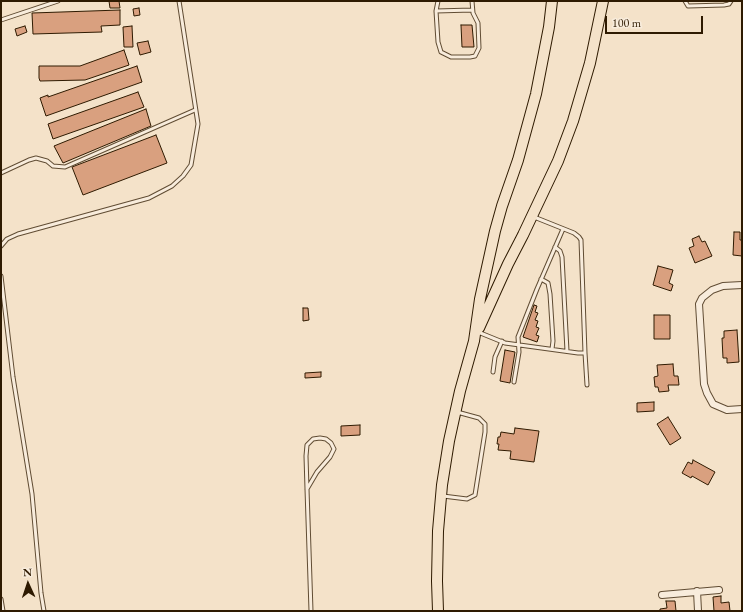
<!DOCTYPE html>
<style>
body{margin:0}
#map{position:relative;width:743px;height:612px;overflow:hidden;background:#f4e2c9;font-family:"EB Garamond",serif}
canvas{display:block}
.frame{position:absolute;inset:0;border:2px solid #2e1a01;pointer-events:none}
.north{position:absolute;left:8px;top:564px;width:40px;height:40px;-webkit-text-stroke:3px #f8ecdc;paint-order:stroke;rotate:357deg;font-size:11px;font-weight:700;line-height:16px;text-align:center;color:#2e1a01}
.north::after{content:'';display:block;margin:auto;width:14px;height:18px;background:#2e1a01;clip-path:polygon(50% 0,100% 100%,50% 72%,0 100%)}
.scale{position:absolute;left:605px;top:16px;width:98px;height:18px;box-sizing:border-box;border:2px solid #2e1a01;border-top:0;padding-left:5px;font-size:12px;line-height:14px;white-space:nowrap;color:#2e1a01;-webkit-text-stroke:3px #f8ecdc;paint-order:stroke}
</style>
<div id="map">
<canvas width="743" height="612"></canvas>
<div class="frame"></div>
<div class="north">N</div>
<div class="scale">100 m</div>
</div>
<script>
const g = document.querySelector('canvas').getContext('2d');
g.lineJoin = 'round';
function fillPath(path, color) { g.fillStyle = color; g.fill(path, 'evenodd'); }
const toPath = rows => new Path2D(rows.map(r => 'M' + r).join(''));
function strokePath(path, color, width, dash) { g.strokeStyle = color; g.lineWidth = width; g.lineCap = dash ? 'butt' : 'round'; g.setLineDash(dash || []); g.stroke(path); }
const building = toPath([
 [109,1,119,1,120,8,110,8,109,1],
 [139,8,140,15,134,16,133,9,139,8],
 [120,10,120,25,101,26,102,32,33,34,32,13,120,10],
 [461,25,472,25,474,47,462,47,461,25],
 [25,26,27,32,17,36,15,29,25,26],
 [132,26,133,47,124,47,123,27,132,26],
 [148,41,151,52,140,55,137,43,148,41],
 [124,50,129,65,85,80,40,81,39,78,39,66,80,66,124,50],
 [137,66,142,82,46,116,40,98,48,95,48,97,137,66],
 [138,92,144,107,53,139,48,124,138,92],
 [146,109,151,126,63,163,54,146,146,109],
 [156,135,167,163,83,195,72,167,156,135],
 [734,232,740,232,740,240,742,240,742,256,733,255,734,232],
 [699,236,702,242,705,241,712,256,695,263,689,248,694,246,692,239,699,236],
 [658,266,673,270,669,283,673,285,671,291,653,285,658,266],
 [534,305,537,306,535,312,538,313,535,320,538,321,536,327,539,328,536,335,539,336,537,342,523,337,534,305],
 [303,308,308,308,309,320,303,321,303,308],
 [654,315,670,315,670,339,654,339,654,315],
 [737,330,739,362,727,363,727,358,723,358,722,338,724,338,724,331,737,330],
 [505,350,515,352,510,383,500,381,505,350],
 [673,364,674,376,678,376,679,385,668,385,669,391,659,392,658,387,655,387,654,377,658,376,657,365,673,364],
 [321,372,321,377,305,378,305,373,321,372],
 [654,402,654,411,637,412,637,403,654,402],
 [668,417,681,438,670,445,657,424,668,417],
 [360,425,360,435,341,436,341,426,360,425],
 [515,428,539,431,534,462,510,459,511,451,498,450,499,444,497,444,498,437,500,437,501,432,514,434,515,428],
 [693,460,715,472,708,485,692,476,691,478,682,473,688,462,692,464,693,460],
 [721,596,721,603,729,602,730,611,714,611,713,597,721,596],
 [666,601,675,601,676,611,660,611,660,609,667,608,666,601]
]);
const service = toPath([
 [438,1,436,11,438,42,441,52,451,57,470,57,475,56,479,48,478,23,473,13,472,1],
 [685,1,688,6,724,5,729,4,731,1],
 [436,11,472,10],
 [1,20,58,1],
 [1,173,29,160,36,158,47,161,53,166,65,167,195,110],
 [534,217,574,233,579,237,581,240,585,353],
 [1,246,7,239,18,234,149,198,172,186,183,176,191,165,198,124,179,1],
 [555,247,560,251,562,257,567,351],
 [1,276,13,377,32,494,41,593,44,611],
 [541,279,548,283,550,294,553,341,552,349],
 [478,332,505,343,578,353,585,353,587,385],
 [493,372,495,357,502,341],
 [514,382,519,352,518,337,520,332,537,289,563,229],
 [307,489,317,472,330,457,334,449,331,443,326,439,320,438,313,439,307,445,306,456,307,489,311,611],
 [443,496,467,499,475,495,485,432,485,424,479,418,457,412],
 [1,599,3,611]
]);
const minor = toPath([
 [742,285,723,286,712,290,702,298,699,304,704,384,707,393,713,404,727,410,742,409],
 [697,591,698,611],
 [662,595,719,590]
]);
const primary = toPath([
 [479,328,508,264,523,235,558,161,573,121,590,63,603,1],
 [438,611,437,581,438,531,442,485,449,441,460,391,474,341,480,299,495,231,502,206,518,160,536,94,549,27,552,1]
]);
fillPath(building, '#d9a07f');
strokePath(building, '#2e1a01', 1);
strokePath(service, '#604c33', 5);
strokePath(minor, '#604c33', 8);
strokePath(primary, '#2e1a01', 12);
strokePath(service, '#f8ecdc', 3);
strokePath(minor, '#f8ecdc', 6);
strokePath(primary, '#f4e2c9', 10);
</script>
